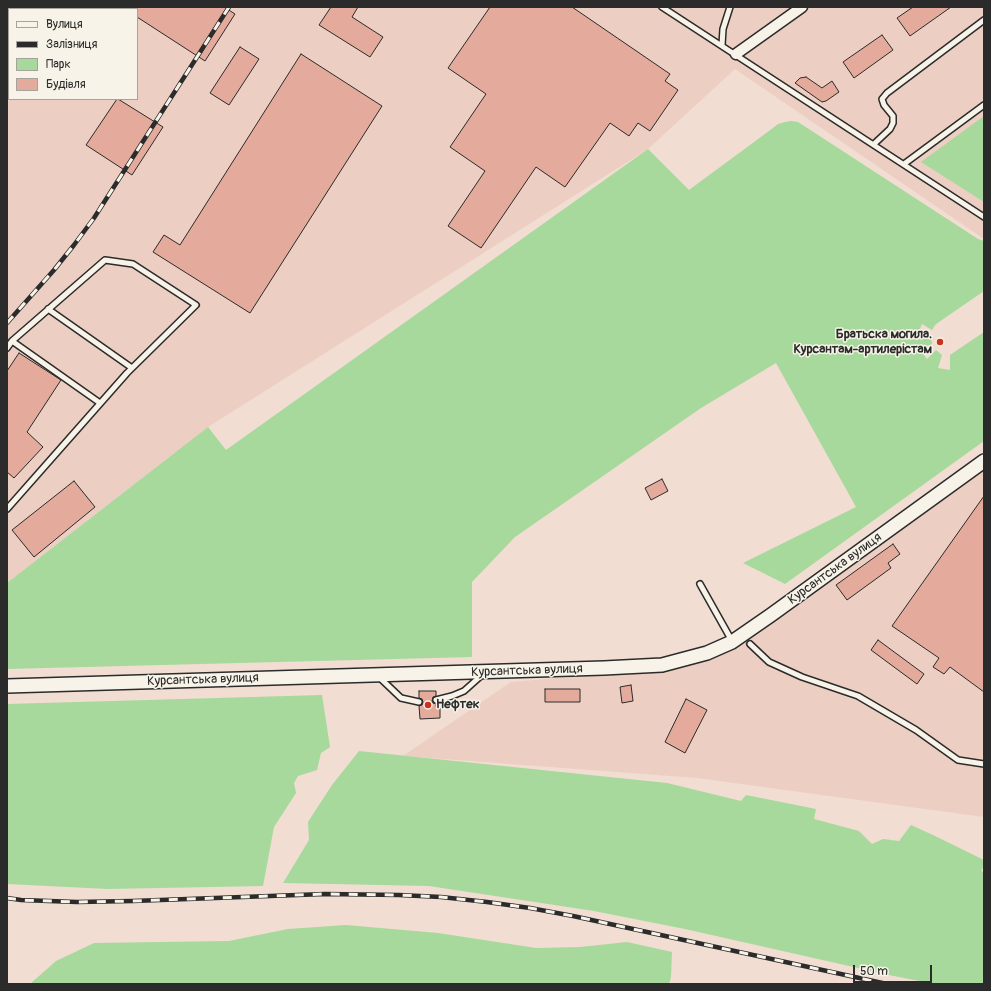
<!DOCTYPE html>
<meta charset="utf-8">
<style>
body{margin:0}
#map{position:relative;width:991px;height:991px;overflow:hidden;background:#f1ddd2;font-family:Pangolin,sans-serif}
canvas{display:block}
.frame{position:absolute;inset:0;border:8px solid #2b2b2b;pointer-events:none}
.legend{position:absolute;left:8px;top:8px;width:130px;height:92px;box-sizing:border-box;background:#f7f3e8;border:1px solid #a5a39c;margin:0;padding:5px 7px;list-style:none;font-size:12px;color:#2b2b2b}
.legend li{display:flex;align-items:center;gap:8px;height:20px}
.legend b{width:20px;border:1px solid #a5a39c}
.scale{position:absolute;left:853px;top:965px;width:79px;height:18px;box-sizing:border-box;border:2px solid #2b2b2b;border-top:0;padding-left:5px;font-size:12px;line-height:14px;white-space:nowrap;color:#2b2b2b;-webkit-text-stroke:3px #f7f3e8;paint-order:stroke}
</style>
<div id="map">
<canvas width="991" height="991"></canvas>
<div class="frame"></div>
<ul class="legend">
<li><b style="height:5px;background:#f7f3e8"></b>Вулиця</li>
<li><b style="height:5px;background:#2b2b2b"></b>Залізниця</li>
<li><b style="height:11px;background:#a6d99b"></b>Парк</li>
<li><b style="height:11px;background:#e4ab9d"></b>Будівля</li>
</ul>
<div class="scale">50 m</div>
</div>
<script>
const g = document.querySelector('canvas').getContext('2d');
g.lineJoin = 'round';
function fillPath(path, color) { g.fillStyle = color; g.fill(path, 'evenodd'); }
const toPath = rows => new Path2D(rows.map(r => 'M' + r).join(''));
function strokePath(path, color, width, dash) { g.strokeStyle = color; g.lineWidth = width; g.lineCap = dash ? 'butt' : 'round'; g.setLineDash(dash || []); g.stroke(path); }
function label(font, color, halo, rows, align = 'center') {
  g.font = font + ' Pangolin,sans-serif'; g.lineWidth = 3; g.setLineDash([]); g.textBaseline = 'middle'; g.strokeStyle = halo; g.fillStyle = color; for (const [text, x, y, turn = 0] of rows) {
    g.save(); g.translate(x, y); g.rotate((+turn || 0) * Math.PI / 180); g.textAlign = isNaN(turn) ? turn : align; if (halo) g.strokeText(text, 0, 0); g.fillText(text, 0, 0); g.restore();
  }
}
const built = toPath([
 [7,7,984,7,984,239,735,69,648,149,208,427,7,583],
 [9,9,137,9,137,99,9,99],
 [984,454,984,817,697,778,403,756,511,682,685,667,788,613]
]);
const green = toPath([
 [984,116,984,202,921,162],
 [791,121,798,122,978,239,984,241,984,291,939,322,935,325,932,330,922,324,918,334,931,337,932,344,920,350,927,359,936,350,942,355,938,368,950,370,950,355,984,332,984,441,785,584,743,563,856,507,776,363,701,408,515,537,472,582,472,657,7,669,7,583,208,427,226,450,648,149,689,190,773,128,778,124,785,122],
 [322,695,330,747,321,753,317,770,298,776,294,783,296,793,274,827,263,886,108,889,7,884,7,704],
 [359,751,667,783,741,801,746,795,816,809,814,819,859,831,872,844,883,839,899,841,911,825,935,836,984,860,984,865,981,871,984,872,984,984,935,984,889,975,685,929,594,911,429,886,283,883,309,840,308,822,332,785],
 [346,925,438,933,536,948,580,947,627,942,672,952,671,977,669,984,30,984,56,961,94,943,229,941,288,929]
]);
const building = toPath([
 [137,7,224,7,235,14,205,61,137,17,137,7],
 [331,7,358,7,352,17,383,37,370,57,319,25,331,7],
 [490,7,572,7,670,74,665,81,678,90,650,131,638,123,629,136,610,123,565,187,536,167,481,248,448,226,485,171,450,147,486,94,448,68,490,7],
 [913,7,951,7,910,36,897,18,913,7],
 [882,35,893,50,854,78,843,62,882,35],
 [240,47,259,59,229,105,210,93,240,47],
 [301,54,382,106,250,313,153,252,164,235,180,245,301,54],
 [806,77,822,88,832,81,839,92,826,101,822,102,795,83,800,78,806,77],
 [117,99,118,99,163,127,132,175,86,145,117,99],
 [19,353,61,380,27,432,43,447,14,478,7,472,7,371,19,353],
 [662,479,668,491,651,500,645,488,662,479],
 [74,481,95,507,34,557,12,530,74,481],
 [984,496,984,692,950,667,944,674,933,667,939,658,892,626,984,496],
 [893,544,900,554,888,563,891,568,847,600,836,585,893,544],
 [878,640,924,674,917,684,871,650,878,640],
 [631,685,633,701,622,703,620,687,631,685],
 [545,689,580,689,580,702,545,702,545,689],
 [419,691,436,691,436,696,433,697,432,701,433,703,436,704,436,707,440,707,440,718,420,719,419,706,422,705,423,702,422,699,419,698,419,691],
 [686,699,707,710,685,753,665,742,686,699]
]);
const service = toPath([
 [662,7,984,217],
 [722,45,723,29,730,7],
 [874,144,890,129,893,123,893,116,884,105,882,99,887,93,984,20],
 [904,164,984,105],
 [48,309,132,368],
 [7,348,12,341,100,403],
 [7,509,127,373,196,305,133,264,105,260,12,341],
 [700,584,732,641],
 [750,644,769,662,802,677,858,696,916,730,958,760,984,764],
 [379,677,401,698,419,702],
 [436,700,452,696,464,691,483,674]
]);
const minor = toPath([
 [736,54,802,7]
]);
const tertiary = toPath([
 [7,686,604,668,662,665,707,653,732,642,771,615,984,461]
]);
const rail = toPath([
 [7,323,54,270,74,245,94,218,229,7],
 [7,898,21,900,77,902,133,901,325,894,399,895,441,897,487,902,530,908,573,916,887,984]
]);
const markers = [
 [940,342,4,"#c8321e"],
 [428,705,4,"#c8321e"]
];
const poiNames = [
 ["Братьска могила.",932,335],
 ["Курсантам-артилерістам",932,350],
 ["Нефтек",436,705,"left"]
];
const streetNames = [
 ["Курсантська вулиця",835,569,-36],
 ["Курсантська вулиця",527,671,-2],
 ["Курсантська вулиця",203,680,-2]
];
fillPath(built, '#edcec2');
fillPath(green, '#a6d99b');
fillPath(building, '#e4ab9d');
strokePath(building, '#2b2b2b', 1);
strokePath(service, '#2b2b2b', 8);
strokePath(minor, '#2b2b2b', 13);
strokePath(tertiary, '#2b2b2b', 16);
strokePath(service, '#f7f3e8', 5);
strokePath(minor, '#f7f3e8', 10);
strokePath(tertiary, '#f7f3e8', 13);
strokePath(rail, '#2b2b2b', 4.5);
strokePath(rail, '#f7f3e8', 3, [9]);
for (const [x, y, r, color] of markers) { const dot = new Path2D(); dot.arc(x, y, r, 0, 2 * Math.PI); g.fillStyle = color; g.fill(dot); strokePath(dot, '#f7f3e8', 1.5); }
label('bold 13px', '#2b2b2b', '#f7f3e8', poiNames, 'right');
label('13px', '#2b2b2b', '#f7f3e8', streetNames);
</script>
